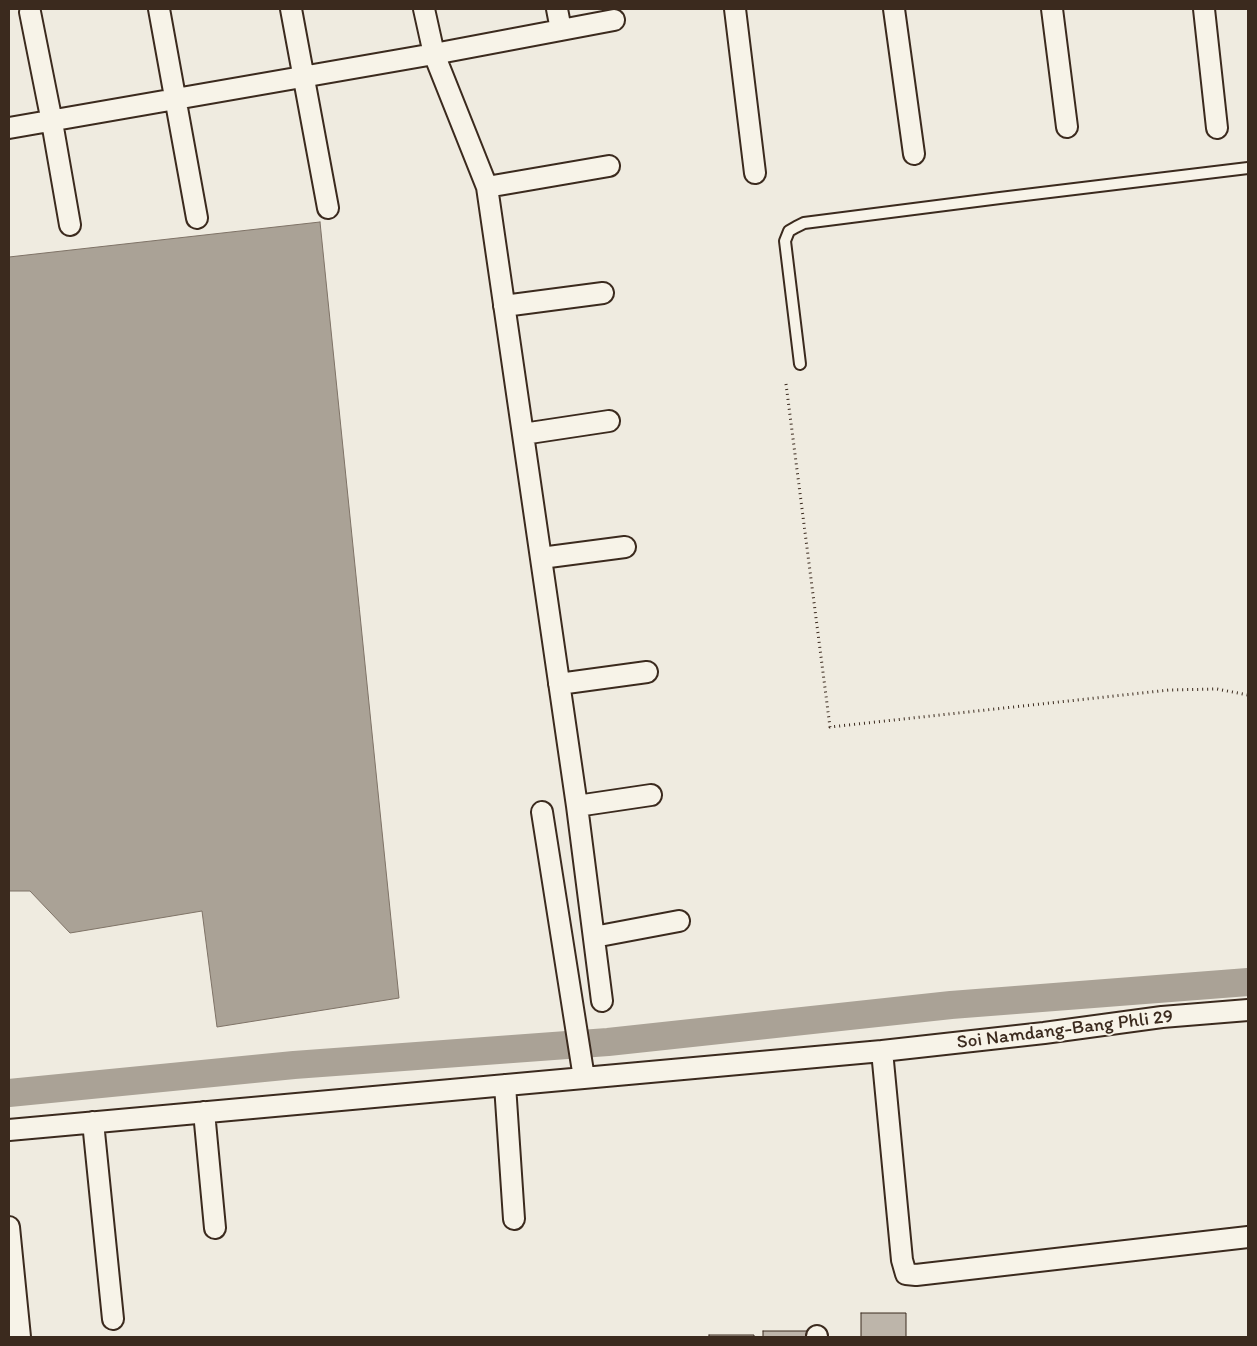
<!DOCTYPE html>
<style>
body{margin:0}
#map{position:relative;width:1257px;height:1346px;overflow:hidden;background:#efebe0;font-family:Itim,sans-serif}
canvas{display:block}
.frame{position:absolute;inset:0;border:10px solid #3b2a1e;pointer-events:none}
</style>
<div id="map">
<canvas width="1257" height="1346"></canvas>
<div class="frame"></div>
</div>
<script>
const g = document.querySelector('canvas').getContext('2d');
g.lineJoin = 'round';
function fillPath(path, color) { g.fillStyle = color; g.fill(path, 'evenodd'); }
const toPath = rows => new Path2D(rows.map(r => 'M' + r).join(''));
function strokePath(path, color, width, dash) { g.strokeStyle = color; g.lineWidth = width; g.lineCap = dash ? 'butt' : 'round'; g.setLineDash(dash || []); g.stroke(path); }
function label(font, color, halo, rows, align = 'center') {
  g.font = font + ' Itim,sans-serif'; g.lineWidth = 4; g.setLineDash([]); g.textBaseline = 'middle'; g.strokeStyle = halo; g.fillStyle = color; for (const [text, x, y, turn = 0] of rows) {
    g.save(); g.translate(x, y); g.rotate((+turn || 0) * Math.PI / 180); g.textAlign = isNaN(turn) ? turn : align; if (halo) g.strokeText(text, 0, 0); g.fillText(text, 0, 0); g.restore();
  }
}
const water = toPath([
 [320,222,399,998,217,1027,202,911,70,933,30,891,9,891,9,257,320,222]
]);
const canal = toPath([
 [9,1093,294,1065,608,1042,951,1005,1248,982]
]);
const building = toPath([
 [861,1313,906,1313,906,1337,861,1337,861,1313],
 [763,1331,808,1331,808,1337,763,1337,763,1331],
 [709,1335,754,1335,754,1337,709,1337,709,1335]
]);
const path = toPath([
 [786,384,830,727,1169,690,1217,689,1248,695]
]);
const lane = toPath([
 [800,364,785,241,789,231,796,227,804,223,1000,198,1248,168]
]);
const street = toPath([
 [159,9,197,218],
 [291,9,328,208],
 [424,9,434,54,487,187,577,806,602,1001],
 [557,9,561,30],
 [735,9,755,173],
 [894,9,914,154],
 [1052,9,1067,127],
 [1204,9,1217,128],
 [30,12,52,122,70,225],
 [9,128,434,54,614,20],
 [487,187,609,166],
 [504,306,603,293],
 [523,434,609,421],
 [541,558,625,547],
 [559,684,647,672],
 [577,806,651,795],
 [542,812,584,1078],
 [594,937,679,921],
 [882,1051,902,1260,906,1274,916,1275,1248,1237],
 [505,1085,514,1219],
 [204,1112,215,1228],
 [93,1122,113,1319],
 [9,1130,882,1051,1044,1033,1162,1017,1248,1010],
 [9,1227,20,1337],
 [817,1336,817,1337]
]);
const streetNames = [
 ["Soi Namdang-Bang Phli 29",1065,1030,-7]
];
fillPath(water, '#aaa296');
strokePath(water, '#7e7266', 1);
strokePath(canal, '#aaa296', 28);
fillPath(building, '#bdb5aa');
strokePath(building, '#3b2a1e', 1);
strokePath(lane, '#3b2a1e', 14);
strokePath(street, '#3b2a1e', 24);
strokePath(path, '#3b2a1e', 3, [1, 4]);
strokePath(lane, '#f7f3e8', 10);
strokePath(street, '#f7f3e8', 20);
label('19px', '#3b2a1e', '#f7f3e8', streetNames);
</script>
